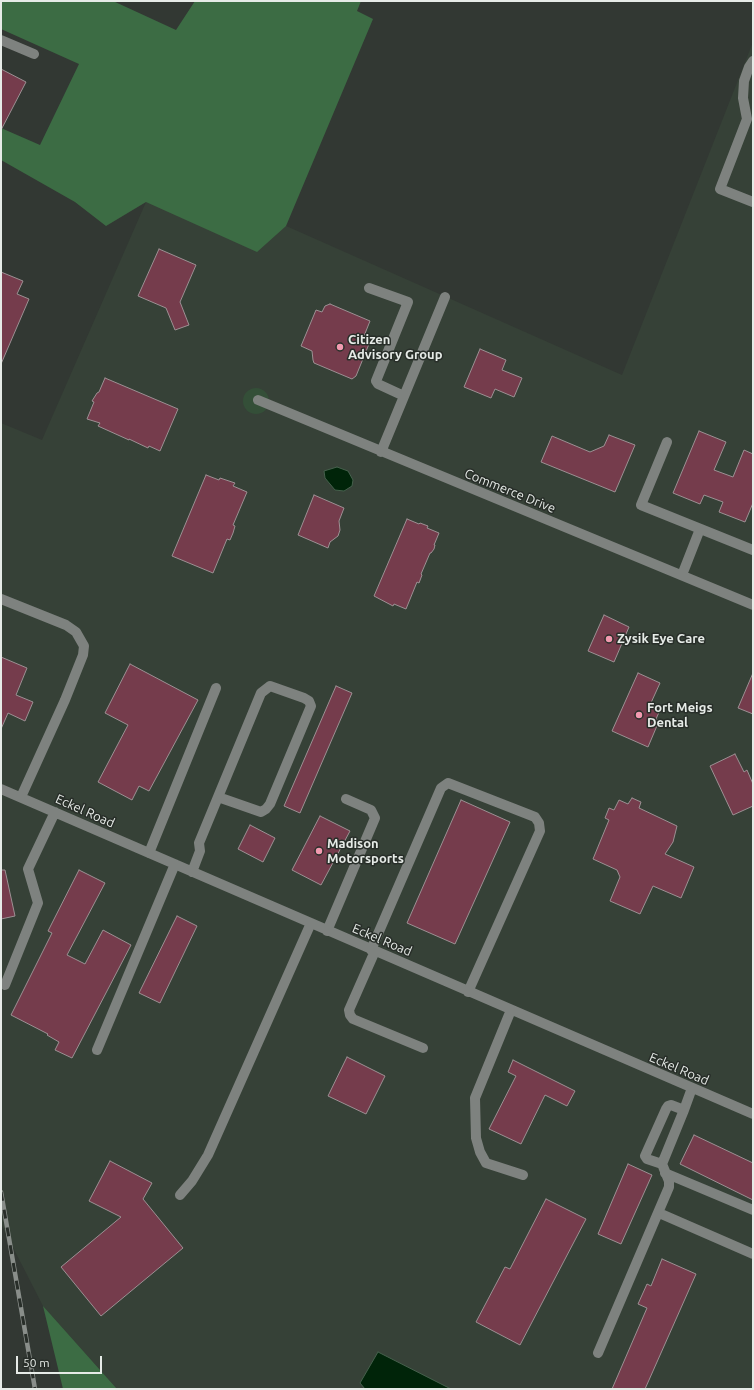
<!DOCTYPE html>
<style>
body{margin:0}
#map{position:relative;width:754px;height:1390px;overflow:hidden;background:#323833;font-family:Ubuntu,sans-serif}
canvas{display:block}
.frame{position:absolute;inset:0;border:2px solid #e6ebe7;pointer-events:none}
.scale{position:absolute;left:16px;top:1356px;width:86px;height:18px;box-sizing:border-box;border:2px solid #e6ebe7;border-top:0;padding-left:5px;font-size:12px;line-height:14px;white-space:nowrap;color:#e6ebe7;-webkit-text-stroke:3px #282e29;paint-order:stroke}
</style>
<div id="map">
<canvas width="754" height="1390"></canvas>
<div class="frame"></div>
<div class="scale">50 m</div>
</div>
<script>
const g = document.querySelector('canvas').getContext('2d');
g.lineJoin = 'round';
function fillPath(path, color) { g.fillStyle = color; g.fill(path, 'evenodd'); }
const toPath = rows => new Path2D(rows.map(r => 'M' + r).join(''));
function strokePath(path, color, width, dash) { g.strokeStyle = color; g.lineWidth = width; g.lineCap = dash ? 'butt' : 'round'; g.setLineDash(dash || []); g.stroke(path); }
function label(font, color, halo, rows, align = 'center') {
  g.font = font + ' Ubuntu,sans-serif'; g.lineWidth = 3; g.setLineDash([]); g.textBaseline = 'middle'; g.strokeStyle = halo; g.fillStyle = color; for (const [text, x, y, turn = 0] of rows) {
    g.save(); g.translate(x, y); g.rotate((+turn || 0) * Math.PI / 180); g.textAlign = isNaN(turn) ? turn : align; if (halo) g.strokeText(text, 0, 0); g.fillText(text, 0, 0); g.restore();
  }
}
const built = toPath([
 [753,42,753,1389,117,1389,43,1306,1,1224,1,423,42,440,160,170,622,375]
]);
const green = toPath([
 '243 401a13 13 0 1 1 26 0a13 13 0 1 1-26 0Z'
]);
const forest = toPath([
 [1,1,113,1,176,30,195,1,361,1,357,11,373,19,286,226,257,252,146,202,106,226,75,202,1,160,1,128,40,145,79,64,1,29],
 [43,1306,117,1389,63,1389]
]);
const water = toPath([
 [337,467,348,471,353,480,352,486,344,491,335,490,325,478,324,471,337,467],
 [378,1352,451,1389,365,1389,360,1383,378,1352]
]);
const building = toPath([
 [1,69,26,82,1,130,1,69],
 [159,249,196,265,180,302,189,325,175,330,166,308,138,296,159,249],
 [1,272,23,281,17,294,29,299,1,364,1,272],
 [330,304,370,321,362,341,369,344,356,376,352,379,314,363,313,360,312,351,301,346,316,310,322,312,325,306,330,304],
 [480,349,506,360,502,370,522,378,514,397,495,389,491,398,464,387,480,349],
 [105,378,178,409,160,451,149,446,148,448,129,439,129,440,98,426,100,423,87,419,94,402,92,401,97,393,99,392,105,378],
 [699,431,726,442,714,470,733,477,744,450,753,454,753,503,745,522,719,512,723,502,704,495,700,504,673,493,699,431],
 [609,435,635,445,615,492,541,462,552,436,590,452,604,446,609,435],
 [206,475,219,480,220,478,235,483,233,486,247,492,233,525,235,526,233,533,230,540,227,539,213,573,172,556,206,475],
 [314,495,344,508,339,521,340,530,338,536,330,542,328,548,298,535,314,495],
 [407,519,419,524,420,523,428,526,427,528,439,533,434,545,435,545,434,549,431,553,430,553,421,574,422,575,419,583,417,582,406,609,394,604,393,606,374,596,407,519],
 [604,615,629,627,614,662,588,651,604,615],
 [1,657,27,668,16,695,33,702,25,721,8,713,1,729,1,657],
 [130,664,198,700,149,791,139,786,132,800,98,782,128,725,105,713,130,664],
 [638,673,660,683,650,705,660,710,656,719,659,721,648,747,612,731,638,673],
 [753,673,753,714,738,708,753,673],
 [336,686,352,693,300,813,284,806,336,686],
 [735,754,744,772,747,770,753,784,753,806,733,815,710,766,735,754],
 [632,798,641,802,639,808,677,826,673,842,665,854,694,867,681,898,653,886,640,914,610,901,620,877,617,870,593,859,609,820,605,818,609,808,614,810,619,800,628,804,632,798],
 [461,800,510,822,455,944,407,923,461,800],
 [320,816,350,831,321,885,292,870,320,816],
 [250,825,275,838,263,862,238,849,250,825],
 [1,870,5,870,15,916,1,919,1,870],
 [79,870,105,883,67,955,85,964,103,930,131,945,72,1058,55,1050,59,1042,47,1035,48,1034,11,1015,52,933,48,931,79,870],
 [177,916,197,926,160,1003,139,993,177,916],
 [347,1057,385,1076,366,1114,328,1096,347,1057],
 [513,1060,575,1091,567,1106,545,1095,521,1144,489,1129,516,1076,508,1072,513,1060],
 [694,1135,753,1163,753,1200,680,1164,694,1135],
 [110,1161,152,1183,143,1199,183,1248,101,1316,61,1267,121,1217,89,1201,110,1161],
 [628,1164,652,1175,621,1244,598,1234,628,1164],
 [546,1199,586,1219,520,1345,476,1322,505,1267,510,1269,546,1199],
 [662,1259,696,1274,645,1389,612,1389,647,1308,638,1304,647,1284,651,1286,662,1259]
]);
const minor = toPath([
 [1,40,34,54],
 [753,61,749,67,744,81,743,98,747,119,720,189,753,202],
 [369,288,408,302,376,381,378,384,404,396],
 [258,400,753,605],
 [667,442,641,505,753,550],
 [381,452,445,297],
 [682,575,700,529],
 [1,599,66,625,76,632,84,646,83,655,65,700,21,797],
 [1,789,753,1114],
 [149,853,216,688],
 [192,872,200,851,199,843,218,797,261,693,270,686,304,698,309,701,311,706,270,804,266,809,261,812,218,797],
 [327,931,375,818,371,810,346,799],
 [371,950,441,788,448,783,535,817,539,823,540,831,468,992],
 [375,951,349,1010,350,1015,353,1019,423,1048],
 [5,985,38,903,28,869,55,812],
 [511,1010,475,1098,476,1138,480,1152,486,1163,523,1175],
 [97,1050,175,864],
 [662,1164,684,1110],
 [665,1173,753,1210],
 [180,1195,192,1181,208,1155,311,923],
 [659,1213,753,1254],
 [598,1353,669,1187,669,1181,662,1164,647,1159,645,1156,666,1109,668,1106,671,1105,684,1110,692,1088]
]);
const rail = toPath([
 [1,1192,35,1389]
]);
const markers = [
 [340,347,4,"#f29ab0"],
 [609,639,4,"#f29ab0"],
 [639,715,4,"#f29ab0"],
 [319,851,4,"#f29ab0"]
];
const poiNames = [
 ["Citizen",348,340],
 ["Advisory Group",348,355],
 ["Zysik Eye Care",617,639],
 ["Fort Meigs",647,708],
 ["Dental",647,723],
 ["Madison",327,844],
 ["Motorsports",327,859]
];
const streetNames = [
 ["Commerce Drive",510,491,22],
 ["Eckel Road",85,811,24],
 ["Eckel Road",382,940,23],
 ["Eckel Road",679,1069,23]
];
fillPath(built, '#364137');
fillPath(green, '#344f38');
fillPath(forest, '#3c6c44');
fillPath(water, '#002409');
strokePath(water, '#45604c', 1);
fillPath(building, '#753c4c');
strokePath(building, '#9c9093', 1);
strokePath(minor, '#7e827f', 10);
strokePath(rail, '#898e8a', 4.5);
strokePath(rail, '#282e29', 3, [9]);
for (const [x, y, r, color] of markers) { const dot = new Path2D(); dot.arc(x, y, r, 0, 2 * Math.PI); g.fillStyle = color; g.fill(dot); strokePath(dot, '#282e29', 1.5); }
label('bold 13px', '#e6ebe7', '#282e29', poiNames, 'left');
label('13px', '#e6ebe7', '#282e29', streetNames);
</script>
